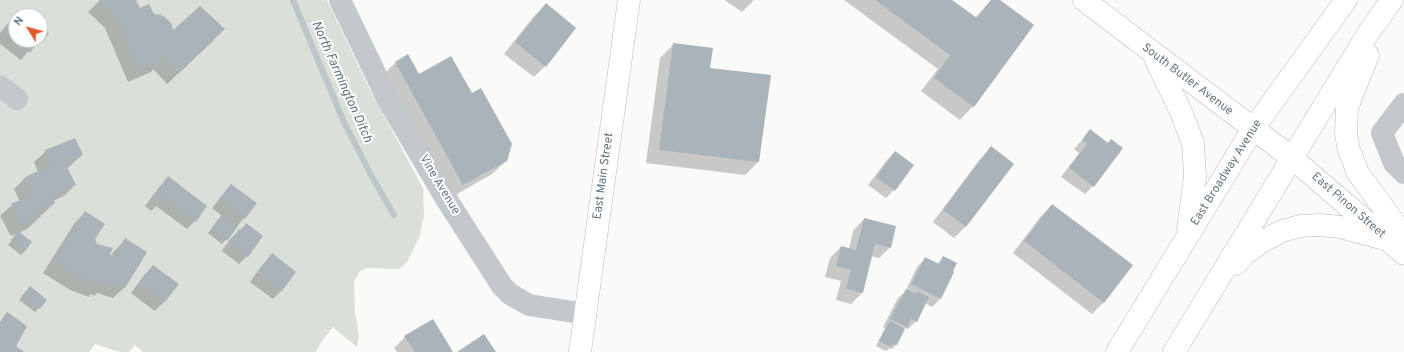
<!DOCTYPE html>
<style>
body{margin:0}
#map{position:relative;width:1404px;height:352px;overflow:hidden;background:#fafaf8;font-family:Overpass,sans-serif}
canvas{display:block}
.north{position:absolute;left:8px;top:8px;width:40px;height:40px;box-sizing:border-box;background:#fff;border:1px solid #c1c8cd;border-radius:50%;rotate:307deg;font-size:11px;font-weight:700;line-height:16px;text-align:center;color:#657683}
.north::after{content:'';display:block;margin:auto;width:14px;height:18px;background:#e4572e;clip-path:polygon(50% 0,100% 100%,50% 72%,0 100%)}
</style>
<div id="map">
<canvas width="1404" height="352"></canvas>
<div class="north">N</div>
</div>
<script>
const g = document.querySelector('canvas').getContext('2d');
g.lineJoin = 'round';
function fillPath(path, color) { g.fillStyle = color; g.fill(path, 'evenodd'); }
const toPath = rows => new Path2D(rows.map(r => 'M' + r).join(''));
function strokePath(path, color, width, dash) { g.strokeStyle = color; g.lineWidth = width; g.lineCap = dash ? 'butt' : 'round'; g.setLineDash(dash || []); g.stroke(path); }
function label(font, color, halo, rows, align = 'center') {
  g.font = font + ' Overpass,sans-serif'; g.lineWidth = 4; g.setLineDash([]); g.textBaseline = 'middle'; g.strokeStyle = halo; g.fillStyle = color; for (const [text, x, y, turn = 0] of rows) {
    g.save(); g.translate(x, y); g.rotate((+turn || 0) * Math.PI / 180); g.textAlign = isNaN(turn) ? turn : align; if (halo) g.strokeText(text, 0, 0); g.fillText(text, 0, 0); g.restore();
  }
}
const green = toPath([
 [0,0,327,0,367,84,423,188,424,216,419,238,407,262,399,269,367,268,360,271,354,282,355,313,359,335,357,347,333,327,320,344,316,352,143,352,135,345,129,352,120,352,95,344,89,352,0,352],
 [16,16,40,16,40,40,16,40]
]);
const shadow = toPath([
 [100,0,134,0,140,9,153,15,173,31,213,41,167,84,153,69,151,72,128,82,105,28,88,12],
 [725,0,754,0,742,12],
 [844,0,951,0,975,18,991,0,998,0,1032,25,973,106,960,120,921,91,938,69],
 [546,5,545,66,534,77,504,54,534,16],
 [19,11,25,16,16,16,16,40,40,40,40,27,45,36,37,44,35,43,21,60,0,44,0,33],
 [674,44,758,162,745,175,646,163,660,58],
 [408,56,419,75,506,161,492,174,450,198,382,76,395,63],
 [1090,131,1093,186,1085,194,1061,177,1079,153,1074,149],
 [991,148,966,226,954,238,933,222,980,159],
 [46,151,82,155,70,166,67,168,75,185,64,196,53,201,54,203,43,214,39,216,40,217,28,228,19,233,25,251,21,255,8,245,18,233,11,236,0,216,12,205,20,202,14,189,25,178,38,172,34,162],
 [895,152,913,165,894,190,886,198,868,185,887,160],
 [168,178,195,221,187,229,156,206,151,211,145,206,160,186],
 [231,185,244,218,222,244,208,233,222,216,212,208],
 [1052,205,1104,302,1092,314,1013,253,1041,216],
 [85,212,96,245,108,254,111,256,114,251,125,240,125,287,113,298,97,293,94,296,91,294,89,297,70,290,43,273,74,224],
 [864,219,890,247,879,258,871,256,862,293,851,304,836,300,841,281,825,277,830,258,841,247,849,249,853,231],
 [246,225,247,256,239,264,222,251,231,238],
 [272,255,295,272,281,291,273,299,250,282,264,263],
 [943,258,953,273,940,299,932,307,925,303,916,321,908,329,905,328,903,329,896,345,892,349,890,348,886,351,876,346,885,328,883,327,898,298,905,292,917,267,925,259,937,264],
 [153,266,177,284,163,303,155,311,131,293,145,274],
 [26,292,39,308,35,312,19,300],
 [405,337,452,352,397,352,394,348]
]);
const stream = toPath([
 [293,0,343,120,371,175,394,215]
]);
const building = toPath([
 [99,0,136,0,140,8,149,4,154,14,161,15,166,18,172,24,173,30,200,6,225,29,179,73,164,58,162,58,163,61,139,71,116,17],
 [875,0,952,0,977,18,991,0,1000,0,1034,25,974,107,934,78,950,55],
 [546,3,576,28,546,67,515,42],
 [18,10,27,16,16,16,16,40,39,40,30,53,2,32],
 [40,26,49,33,46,37,43,35,40,39],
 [673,43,713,48,710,68,771,75,759,162,659,150],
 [408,54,419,74,451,56,472,93,481,88,512,144,507,161,463,185,395,62],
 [1090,129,1108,143,1111,139,1123,148,1094,187,1069,168,1087,144,1082,140],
 [75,138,83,155,65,163,76,185,53,196,55,203,38,210,41,217,22,226,11,204,33,194,25,177,51,165,45,150],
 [991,146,1014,164,966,227,943,210],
 [895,151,914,165,895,191,876,177],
 [168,176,207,206,196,222,164,198,160,203,152,198],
 [231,184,257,203,245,219,219,199],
 [1052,204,1133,265,1104,303,1024,241],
 [85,211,105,224,95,239,97,244,113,248,110,254,114,257,125,238,147,252,125,288,108,282,107,285,102,283,101,286,81,279,54,261],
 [222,214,238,226,227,241,211,229],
 [864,218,896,226,891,248,875,244,863,293,846,289,851,270,836,266,841,246,856,250],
 [246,223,263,236,248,257,229,243,239,229,241,230],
 [18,231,32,242,25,251,11,240],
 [272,253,296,272,282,291,257,273],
 [943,256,957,263,953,271,954,272,941,299,911,284,925,257,939,264],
 [153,265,179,284,164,303,139,284],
 [30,286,47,300,40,309,22,296],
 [906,289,916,294,917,291,929,297,917,322,911,319,907,327,890,319],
 [7,312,27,326,16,346,24,352,0,352,0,322],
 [433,319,453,352,415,352,404,336],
 [890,321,905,329,897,345,893,344,891,347,879,341],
 [484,334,496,352,457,352]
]);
const minor = toPath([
 [340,0,388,100,445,197,502,286,510,294,529,305,586,314],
 [0,86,17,99],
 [1404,104,1382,133,1394,163,1404,173]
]);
const major = toPath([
 [1084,0,1292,158,1404,254],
 [1368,55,1347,108,1346,134,1349,150,1358,173,1404,236],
 [1155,58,1181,112,1193,143,1195,176,1188,229],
 [1236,264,1246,253,1263,241,1282,231,1300,226,1320,225,1340,227,1384,239],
 [580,352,629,0],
 [1117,352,1253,129,1346,0],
 [1174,352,1369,32,1392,0]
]);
const streetNames = [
 ["South Butler Avenue",1187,80,37],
 ["East Broadway Avenue",1227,173,-58],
 ["East Main Street",604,176,-82],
 ["Vine Avenue",439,185,59],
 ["East Pinon Street",1348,206,41]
];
const waterNames = [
 ["North Farmington Ditch",341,82,66]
];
fillPath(green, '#dadfd7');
fillPath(shadow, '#0003');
strokePath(stream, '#bbc7cb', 6);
fillPath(building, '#aab3b9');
strokePath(major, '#b5babe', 23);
strokePath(minor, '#c3c8cc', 22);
strokePath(major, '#fff', 22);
label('12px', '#657683', '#fff', streetNames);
label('italic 13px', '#60757c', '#fff', waterNames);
</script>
